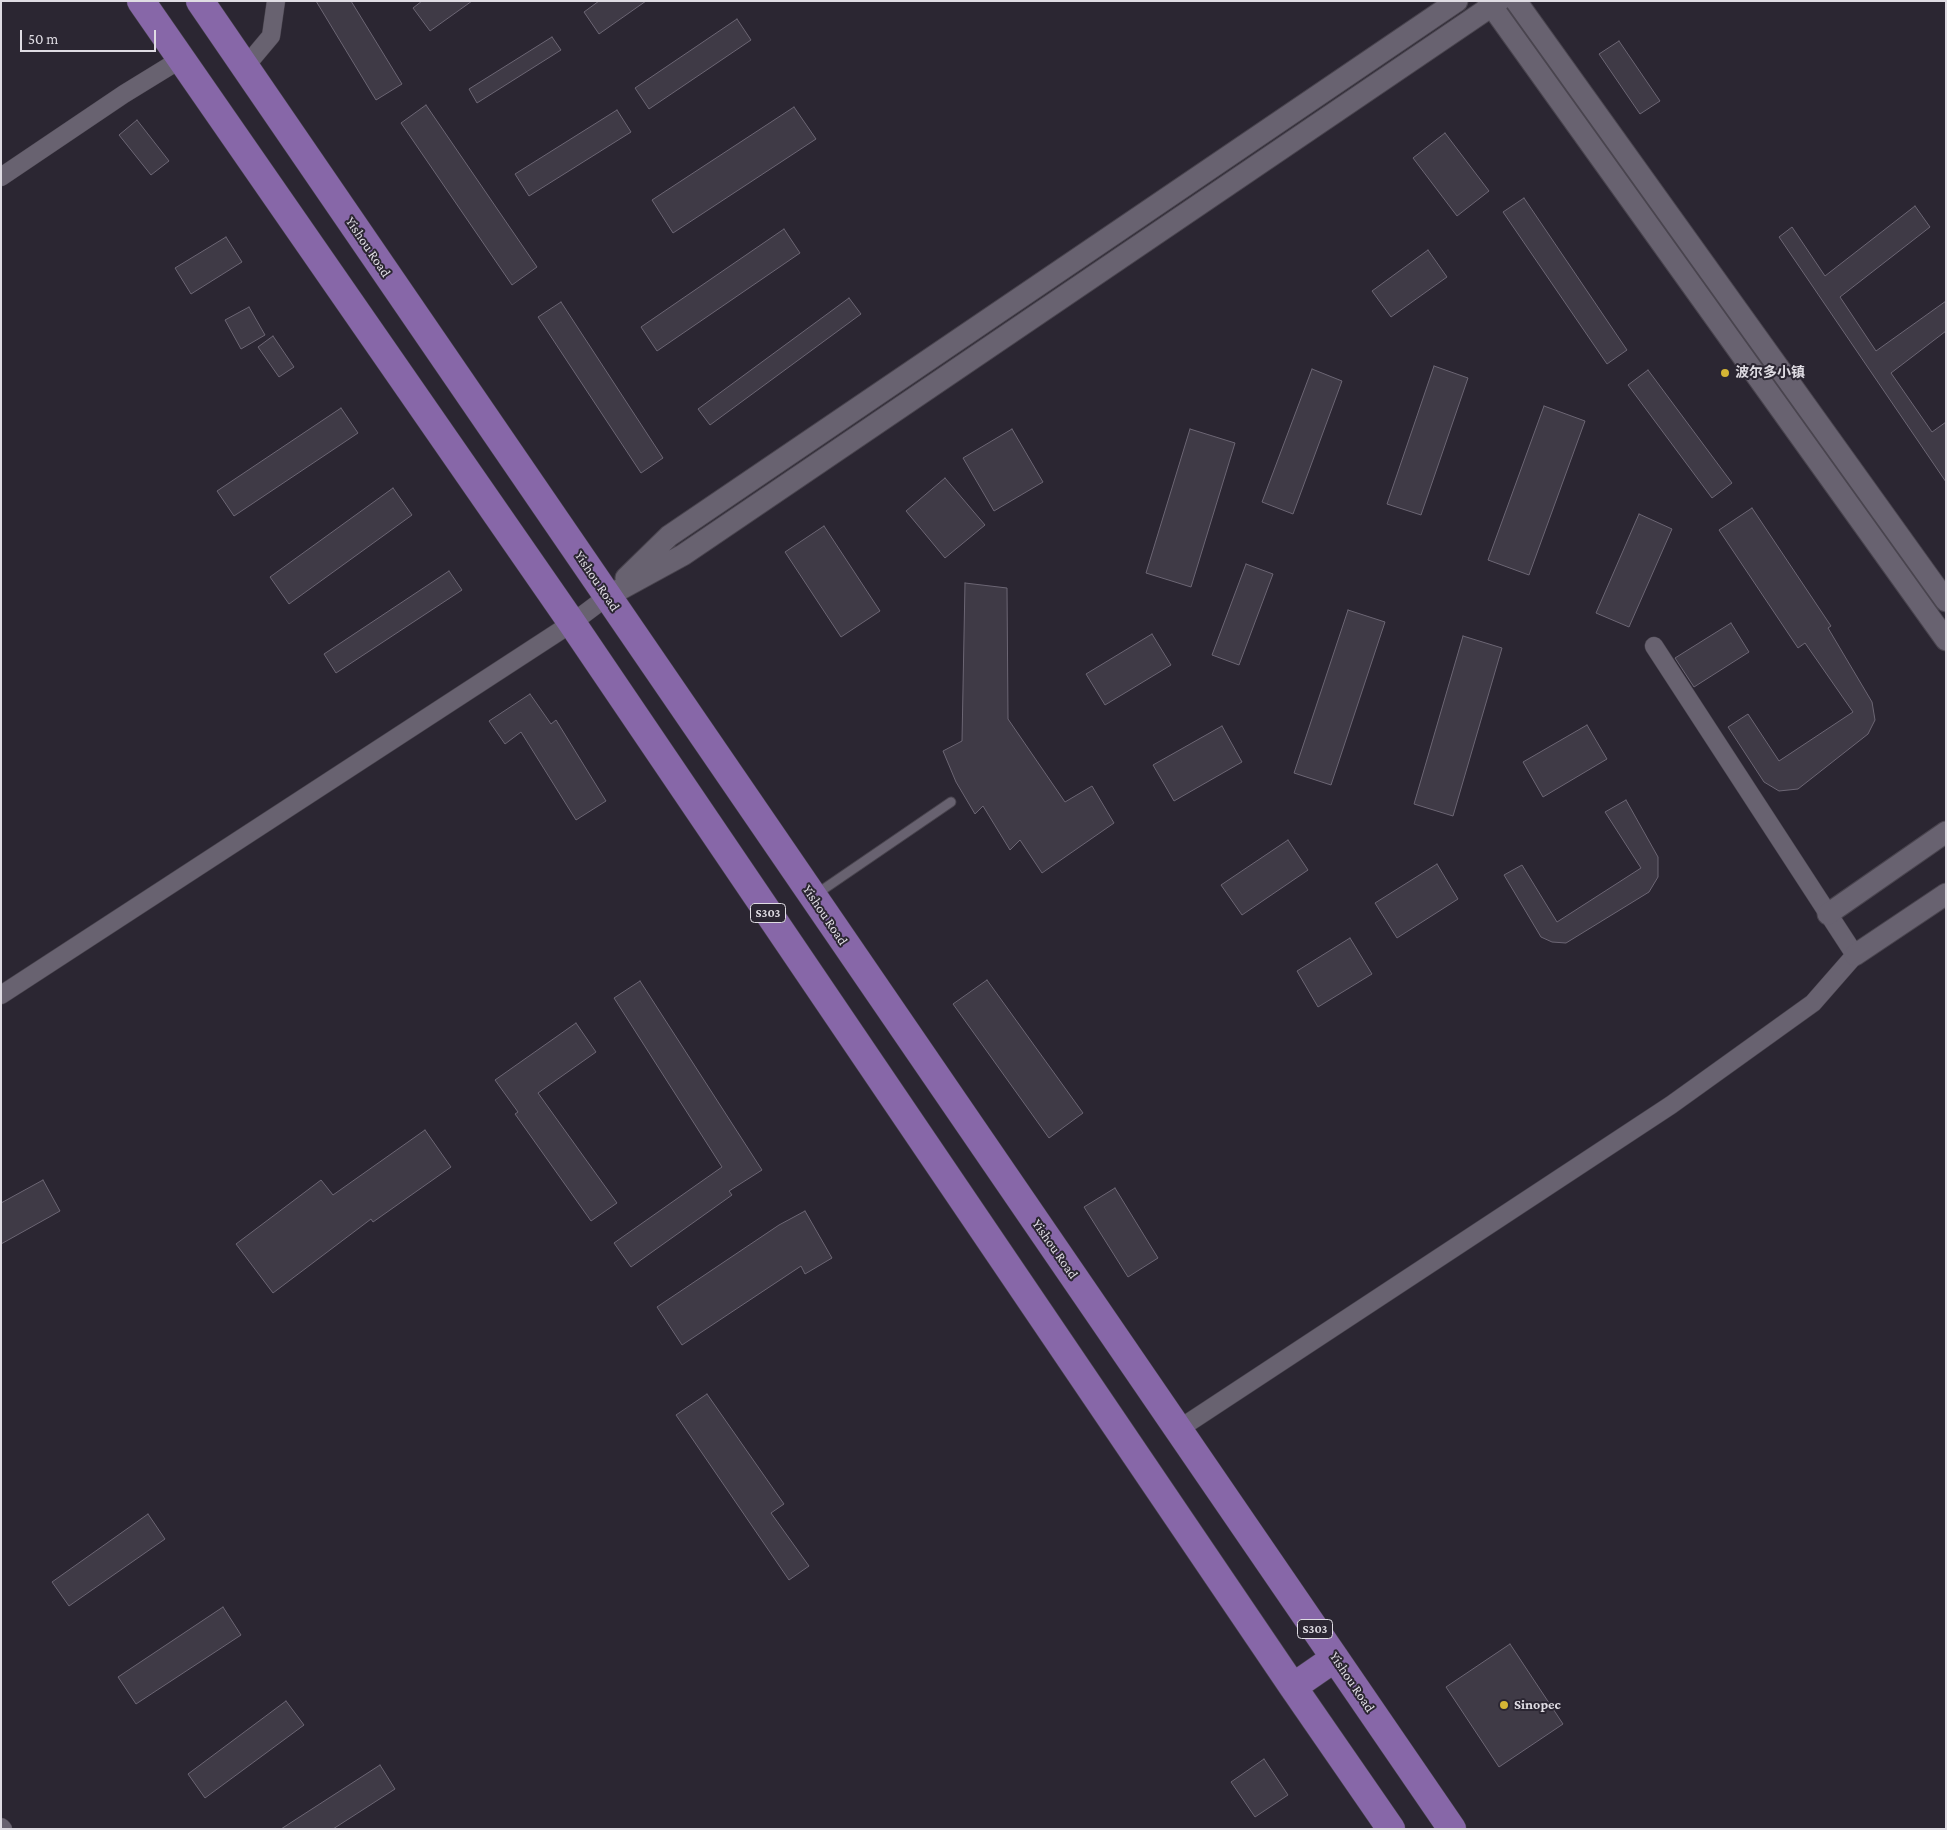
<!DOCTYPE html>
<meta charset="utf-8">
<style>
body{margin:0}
#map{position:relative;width:1947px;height:1830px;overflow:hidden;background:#2b2632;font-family:"Crimson Pro",serif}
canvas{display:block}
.frame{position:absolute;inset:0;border:2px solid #dfdce3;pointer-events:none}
.scale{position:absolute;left:20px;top:30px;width:136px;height:22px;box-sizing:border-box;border:2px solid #dfdce3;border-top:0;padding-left:6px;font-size:15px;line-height:18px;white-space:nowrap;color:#dfdce3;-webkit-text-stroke:4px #2b2632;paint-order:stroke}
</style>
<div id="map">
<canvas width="1947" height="1830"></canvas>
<div class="frame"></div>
<div class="scale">50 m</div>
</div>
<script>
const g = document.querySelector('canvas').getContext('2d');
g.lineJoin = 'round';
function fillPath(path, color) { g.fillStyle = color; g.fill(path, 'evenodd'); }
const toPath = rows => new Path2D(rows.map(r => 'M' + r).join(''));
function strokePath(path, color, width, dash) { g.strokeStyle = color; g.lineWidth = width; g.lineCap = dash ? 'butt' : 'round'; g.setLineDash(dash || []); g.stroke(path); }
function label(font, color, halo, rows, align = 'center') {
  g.font = font + ' "Crimson Pro","Noto Sans SC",serif'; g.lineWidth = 4; g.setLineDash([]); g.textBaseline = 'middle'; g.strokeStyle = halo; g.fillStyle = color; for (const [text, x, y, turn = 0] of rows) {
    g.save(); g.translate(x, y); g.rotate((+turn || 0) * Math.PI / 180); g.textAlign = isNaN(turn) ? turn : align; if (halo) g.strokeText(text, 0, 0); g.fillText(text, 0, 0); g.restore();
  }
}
const building = toPath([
 [316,1,351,1,402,84,376,100,316,1],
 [422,1,472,1,430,31,413,8,422,1],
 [599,1,646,1,599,34,584,12,599,1],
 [737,19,751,40,649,109,635,88,737,19],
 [552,37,561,50,477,103,469,89,552,37],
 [1619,41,1660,101,1640,114,1599,54,1619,41],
 [426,105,537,267,512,285,401,123,426,105],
 [794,107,816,139,673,233,652,200,794,107],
 [617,110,631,132,529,196,515,174,617,110],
 [137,120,169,161,151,175,119,135,137,120],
 [1445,133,1489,191,1457,216,1413,158,1445,133],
 [1524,198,1627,350,1607,364,1503,212,1524,198],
 [1915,206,1930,227,1840,297,1876,351,1946,301,1946,331,1891,373,1932,432,1946,422,1946,482,1779,237,1792,227,1825,276,1915,206],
 [784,229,800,253,657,351,641,327,784,229],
 [226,237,242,262,191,294,175,268,226,237],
 [1428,250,1447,277,1391,317,1372,291,1428,250],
 [849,298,861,314,710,425,698,409,849,298],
 [561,302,663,458,641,473,538,317,561,302],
 [249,307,265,335,241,349,225,320,249,307],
 [273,336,294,367,279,377,258,347,273,336],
 [1434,366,1468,378,1421,515,1387,504,1434,366],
 [1312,369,1342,381,1293,514,1262,502,1312,369],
 [1648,370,1732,483,1712,498,1628,385,1648,370],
 [1544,406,1585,421,1529,575,1488,560,1544,406],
 [341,408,358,433,234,516,217,491,341,408],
 [1012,429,1043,482,994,511,963,458,1012,429],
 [1190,429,1235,443,1191,587,1146,573,1190,429],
 [945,478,985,525,945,558,906,511,945,478],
 [393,488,412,515,289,604,270,577,393,488],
 [1752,508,1831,626,1828,628,1872,702,1875,720,1868,734,1798,789,1779,791,1764,782,1728,727,1748,714,1779,761,1853,712,1805,643,1798,648,1719,530,1752,508],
 [1639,514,1672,529,1629,627,1596,613,1639,514],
 [824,526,880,611,841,637,785,552,824,526],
 [1246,564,1273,574,1239,665,1212,655,1246,564],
 [449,571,462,590,336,673,324,654,449,571],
 [965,583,1007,588,1008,719,1065,802,1092,786,1114,823,1042,873,1020,840,1010,850,983,806,975,814,956,782,943,751,962,741,965,583],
 [1348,610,1385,622,1331,785,1294,773,1348,610],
 [1731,623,1749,652,1694,687,1675,658,1731,623],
 [1152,634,1171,665,1105,705,1086,674,1152,634],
 [1463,636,1502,648,1453,816,1414,804,1463,636],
 [530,694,551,724,556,720,606,801,576,820,521,732,505,744,489,721,530,694],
 [1587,725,1607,759,1543,797,1523,762,1587,725],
 [1222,726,1242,762,1174,801,1153,765,1222,726],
 [1626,800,1658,857,1658,877,1649,892,1566,943,1552,942,1541,937,1504,875,1522,865,1557,922,1641,868,1605,812,1626,800],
 [1288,840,1308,870,1242,915,1221,885,1288,840],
 [1437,864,1458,899,1397,938,1375,903,1437,864],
 [1350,938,1372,974,1318,1007,1297,971,1350,938],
 [987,980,1083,1113,1049,1138,953,1004,987,980],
 [640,981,762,1170,729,1191,732,1195,631,1267,614,1243,722,1167,614,998,640,981],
 [576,1023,596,1052,538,1093,617,1203,591,1221,515,1114,518,1112,495,1080,576,1023],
 [425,1130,451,1167,373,1222,371,1219,273,1293,236,1244,321,1180,333,1195,425,1130],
 [43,1180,60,1211,1,1244,1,1203,43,1180],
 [1115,1188,1158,1258,1128,1277,1084,1207,1115,1188],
 [805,1211,832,1258,805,1274,801,1266,682,1345,657,1307,779,1225,805,1211],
 [707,1394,784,1504,771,1513,809,1566,789,1580,676,1415,707,1394],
 [148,1514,165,1539,69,1606,52,1582,148,1514],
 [223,1607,241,1635,136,1704,118,1677,223,1607],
 [1510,1644,1563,1724,1499,1767,1446,1687,1510,1644],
 [286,1701,304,1725,205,1798,188,1774,286,1701],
 [1264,1759,1288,1795,1255,1817,1231,1782,1264,1759],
 [380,1765,395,1789,333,1829,281,1829,380,1765]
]);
const service = toPath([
 [815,895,951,802]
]);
const minor = toPath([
 [245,67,271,36,276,1],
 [1,177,124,94,181,59],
 [1,995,572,623,608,596],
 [1179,1429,1671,1105,1813,1003,1855,955,1654,646],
 [1,1827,3,1829]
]);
const tertiary = toPath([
 [1488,1,1946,640],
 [1516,1,1946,601],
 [626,578,669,536,1457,1],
 [608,596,683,555,1499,1],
 [1828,914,1946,832],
 [1855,955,1946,894]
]);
const primary = toPath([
 [141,1,572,623,1293,1687,1391,1829],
 [200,1,1452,1829],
 [1293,1687,1335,1658]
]);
const markers = [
 [1725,373,5,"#d5b535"],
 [1504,1705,5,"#d5b535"]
];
const shields = [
 [768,913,35],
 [1315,1629,35]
];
const shieldNames = [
 ["S303",768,913],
 ["S303",1315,1629]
];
const streetNames = [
 ["Yishou Road",368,247,56],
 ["Yishou Road",597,581,56],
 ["Yishou Road",825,915,56],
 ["Yishou Road",1055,1249,55],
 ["Yishou Road",1352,1682,56]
];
const poiNames = [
 ["波尔多小镇",1735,373],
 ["Sinopec",1514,1705]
];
fillPath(building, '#3f3a46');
strokePath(building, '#6c6674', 1);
strokePath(service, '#49444e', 11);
strokePath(minor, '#49444e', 19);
strokePath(tertiary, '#49444e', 23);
strokePath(primary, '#49444e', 29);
strokePath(service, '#686270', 9);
strokePath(minor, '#686270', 18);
strokePath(tertiary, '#686270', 21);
strokePath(primary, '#8767a8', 28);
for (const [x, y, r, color] of markers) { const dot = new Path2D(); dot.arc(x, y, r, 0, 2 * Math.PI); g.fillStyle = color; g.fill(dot); strokePath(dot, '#2b2632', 2); }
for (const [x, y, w] of shields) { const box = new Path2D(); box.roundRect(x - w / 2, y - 9.5, w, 19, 4); g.fillStyle = '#2b2632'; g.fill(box); strokePath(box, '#dfdce3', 1); }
label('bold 12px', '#dfdce3', null, shieldNames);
label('14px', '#dfdce3', '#2b2632', streetNames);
label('bold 14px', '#dfdce3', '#2b2632', poiNames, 'left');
</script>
